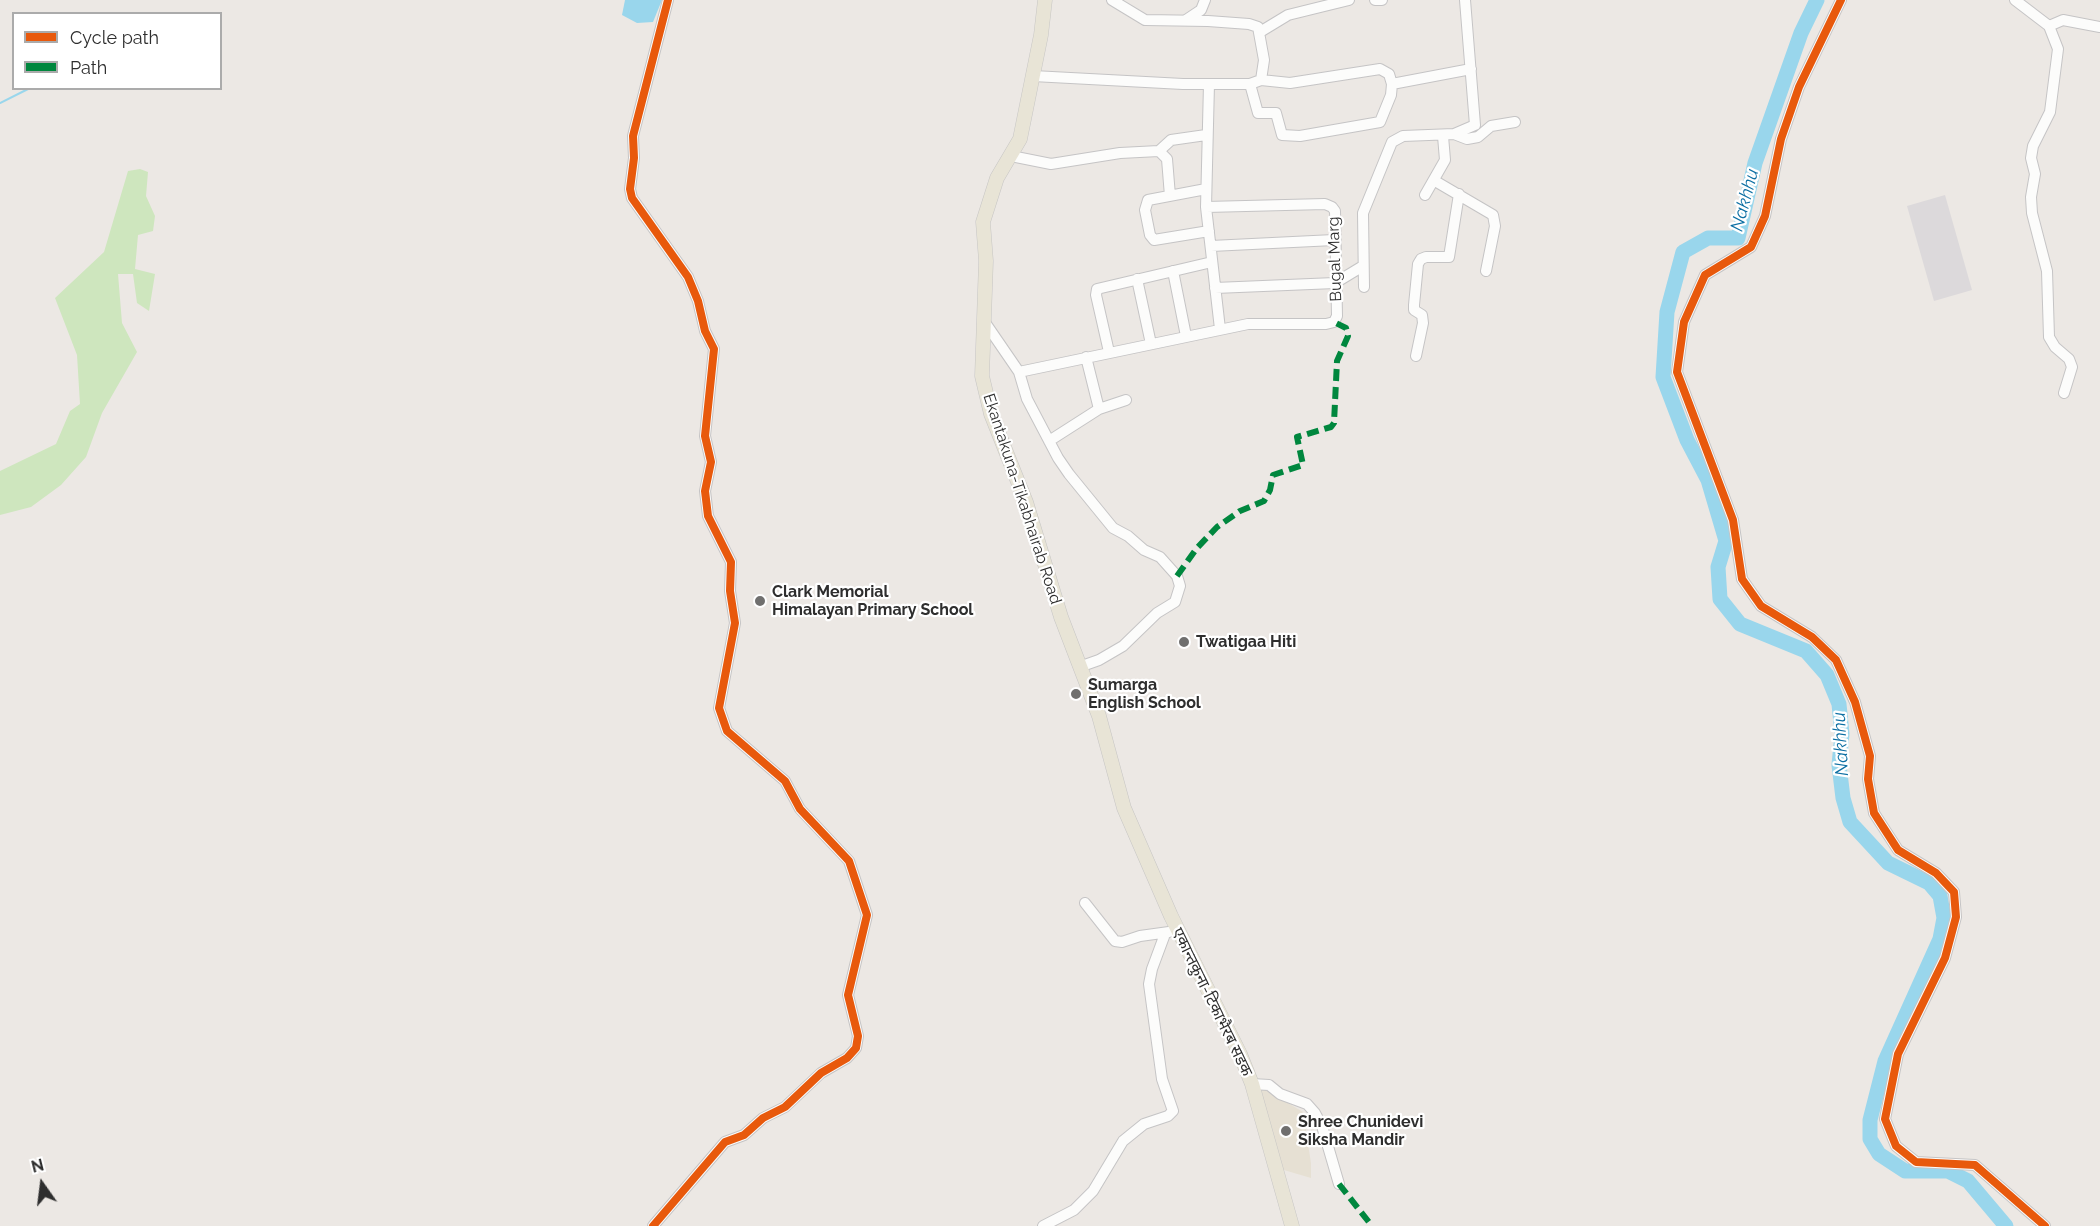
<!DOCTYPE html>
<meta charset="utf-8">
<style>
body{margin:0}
#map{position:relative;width:2100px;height:1226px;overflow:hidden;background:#ece8e4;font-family:Raleway,sans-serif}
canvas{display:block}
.legend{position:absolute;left:12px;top:12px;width:210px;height:78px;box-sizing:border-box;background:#fff;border:2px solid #ababab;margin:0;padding:8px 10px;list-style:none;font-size:18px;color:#2e2e2e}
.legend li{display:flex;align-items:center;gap:12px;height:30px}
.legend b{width:30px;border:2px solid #ababab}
.north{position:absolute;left:12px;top:1154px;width:60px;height:60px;-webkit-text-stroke:4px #fff;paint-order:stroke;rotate:346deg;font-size:16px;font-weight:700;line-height:24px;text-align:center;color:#2e2e2e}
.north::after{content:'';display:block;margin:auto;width:21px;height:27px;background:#2e2e2e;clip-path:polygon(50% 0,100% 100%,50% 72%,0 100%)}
</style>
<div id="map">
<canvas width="2100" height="1226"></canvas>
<ul class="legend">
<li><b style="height:8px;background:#e8590c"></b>Cycle path</li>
<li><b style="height:8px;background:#00873e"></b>Path</li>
</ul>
<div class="north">N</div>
</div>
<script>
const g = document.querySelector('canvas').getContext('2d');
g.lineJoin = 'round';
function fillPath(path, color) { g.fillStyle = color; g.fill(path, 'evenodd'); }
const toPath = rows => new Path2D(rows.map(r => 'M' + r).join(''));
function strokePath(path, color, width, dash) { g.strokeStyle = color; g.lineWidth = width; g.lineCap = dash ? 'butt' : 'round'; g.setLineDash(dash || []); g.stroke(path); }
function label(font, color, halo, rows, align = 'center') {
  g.font = font + ' Raleway,"Noto Sans Devanagari",sans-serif'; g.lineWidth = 4.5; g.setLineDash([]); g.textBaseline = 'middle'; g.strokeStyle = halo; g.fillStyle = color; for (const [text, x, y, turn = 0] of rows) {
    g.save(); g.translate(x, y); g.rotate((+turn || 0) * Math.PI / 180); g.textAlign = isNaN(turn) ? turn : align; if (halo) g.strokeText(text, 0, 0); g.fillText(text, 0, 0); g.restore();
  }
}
const industrial = toPath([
 [1945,195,1972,290,1934,301,1907,206]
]);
const education = toPath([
 [1259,1086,1303,1112,1311,1163,1311,1178,1277,1168]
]);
const green = toPath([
 [140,169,148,172,146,196,155,216,153,231,138,235,135,269,155,274,149,311,137,303,133,274,118,274,122,323,137,352,102,413,86,457,61,485,31,507,0,515,0,471,56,444,70,411,80,404,77,355,55,298,104,252,128,171]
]);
const water = toPath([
 [625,0,662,0,653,22,637,23,622,15]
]);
const stream = toPath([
 [0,103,30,88]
]);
const river = toPath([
 [1817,0,1801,33,1755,163,1738,238,1708,238,1683,252,1667,312,1663,377,1687,440,1708,480,1726,541,1718,567,1720,599,1740,624,1806,651,1827,675,1839,704,1842,734,1839,765,1843,798,1850,822,1888,863,1929,883,1940,896,1944,918,1940,939,1885,1061,1870,1120,1870,1139,1879,1154,1905,1171,1948,1171,1968,1181,2006,1226]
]);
const minor = toPath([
 [1375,0,1382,0],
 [1841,0,1799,87,1781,139,1765,216,1751,247,1705,275,1684,322,1677,372,1733,520,1742,579,1761,606,1812,637,1836,660,1855,702,1870,756,1868,779,1874,813,1898,850,1936,873,1954,892,1956,917,1945,958,1898,1054,1885,1119,1896,1146,1916,1162,1975,1165,2045,1226],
 [2015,0,2049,26,2058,49,2050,112,2033,146,2031,158,2035,174,2031,197,2032,213,2047,271,2049,337,2055,347,2069,359,2072,367,2064,393],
 [1186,20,1201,10,1205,0],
 [2049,26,2063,20,2100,27],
 [1260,32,1288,15,1349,0],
 [1033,76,1183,84,1250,84,1261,80,1264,60,1258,27,1249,24,1208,21,1145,20,1112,0],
 [1209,84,1206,207,1220,329],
 [1250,84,1258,113,1276,113,1282,135,1300,136,1380,122,1391,95,1392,84,1389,74,1380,69,1290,83,1261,80],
 [1392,84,1471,69],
 [1454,134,1467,139,1478,137,1491,126,1515,122],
 [1159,151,1171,140,1206,135],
 [1011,156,1051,164,1120,153,1159,151,1167,159,1170,196],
 [1435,181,1493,215,1495,226,1486,271],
 [1206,189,1148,200,1145,210,1150,235,1154,240,1209,231],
 [1425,195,1445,160,1443,136],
 [1211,246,1334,240],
 [1173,271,1186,336],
 [1137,279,1151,344],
 [1364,287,1363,213,1392,142,1403,136,1454,134,1475,125,1465,0],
 [1215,288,1335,283,1363,266],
 [984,321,1019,372,1027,399,1058,458,1069,474,1113,528,1128,536,1144,550,1160,557,1177,576,1180,586,1175,602,1157,613,1123,646,1099,660,1082,666],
 [1109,352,1096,295,1097,289,1212,262],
 [1416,356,1423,323,1422,315,1414,310,1414,305,1418,264,1421,259,1426,257,1449,257,1459,194],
 [1086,357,1099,409],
 [1019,372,1248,324,1326,324,1334,322,1337,316,1335,211,1332,207,1325,204,1206,207],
 [1049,441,1099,409,1126,400],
 [1085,903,1115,941,1122,942,1140,936,1169,932],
 [1252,1084,1269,1085,1280,1094,1307,1104,1315,1113,1322,1126,1339,1184],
 [653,1226,725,1142,744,1135,763,1118,785,1107,821,1073,847,1058,856,1048,858,1036,848,995,867,915,849,861,800,809,785,781,727,731,719,708,735,623,730,591,731,562,708,516,705,491,711,462,705,436,714,349,705,331,698,301,688,277,632,198,630,189,634,158,633,136,668,0],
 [1043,1226,1074,1210,1093,1191,1123,1141,1144,1124,1168,1116,1173,1111,1162,1079,1149,984,1152,969,1165,934]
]);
const major = toPath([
 [1045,0,1041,35,1020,139,997,178,983,222,986,261,982,376,991,414,1026,502,1061,617,1099,716,1124,808,1171,916,1240,1054,1252,1084,1292,1226]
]);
const quiet = toPath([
 [1177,576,1197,548,1217,527,1240,511,1264,501,1270,490,1273,475,1303,465,1297,437,1331,427,1334,423,1337,361,1348,336,1346,328,1334,322],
 [1339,1184,1372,1226]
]);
const cycleway = toPath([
 [1841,0,1799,87,1781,139,1765,216,1751,247,1705,275,1684,322,1677,372,1733,520,1742,579,1761,606,1812,637,1836,660,1855,702,1870,756,1868,779,1874,813,1898,850,1936,873,1954,892,1956,917,1945,958,1898,1054,1885,1119,1896,1146,1916,1162,1975,1165,2045,1226],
 [653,1226,725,1142,744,1135,763,1118,785,1107,821,1073,847,1058,856,1048,858,1036,848,995,867,915,849,861,800,809,785,781,727,731,719,708,735,623,730,591,731,562,708,516,705,491,711,462,705,436,714,349,705,331,698,301,688,277,632,198,630,189,634,158,633,136,668,0]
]);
const markers = [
 [760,601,6,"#706f6e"],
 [1184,642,6,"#706f6e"],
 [1076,694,6,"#706f6e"],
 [1286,1131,6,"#706f6e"]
];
const streetNames = [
 ["Bugal Marg",1335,259,-92],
 ["Ekantakuna-Tikabhairab Road",1022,499,72],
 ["एकान्तकुना-टिकाभैरब सडक",1212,1002,64]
];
const poiNames = [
 ["Clark Memorial",772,592],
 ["Himalayan Primary School",772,610],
 ["Twatigaa Hiti",1196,642],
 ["Sumarga",1088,685],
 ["English School",1088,703],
 ["Shree Chunidevi",1298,1122],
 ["Siksha Mandir",1298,1140]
];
const waterNames = [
 ["Nakhhu",1745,200,-75],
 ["Nakhhu",1841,744,-93]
];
fillPath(industrial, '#dcd9db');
fillPath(education, '#e6e0d3');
fillPath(green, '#cee6be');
fillPath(water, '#99d6ec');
strokePath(stream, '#99d6ec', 2);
strokePath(river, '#99d6ec', 15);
strokePath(minor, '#c5c4c5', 12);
strokePath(major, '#c6c5c4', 15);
strokePath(minor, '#fcfcfb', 10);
strokePath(major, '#e8e4d6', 14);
strokePath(quiet, '#00873e', 6, [12, 6]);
strokePath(cycleway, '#e8590c', 8);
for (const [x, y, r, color] of markers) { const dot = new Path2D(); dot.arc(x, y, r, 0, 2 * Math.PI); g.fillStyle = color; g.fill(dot); strokePath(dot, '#fff', 2); }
label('16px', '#2e2e2e', '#fff', streetNames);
label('bold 16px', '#2e2e2e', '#fff', poiNames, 'left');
label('italic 18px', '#0d6fa3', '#fff', waterNames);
</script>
